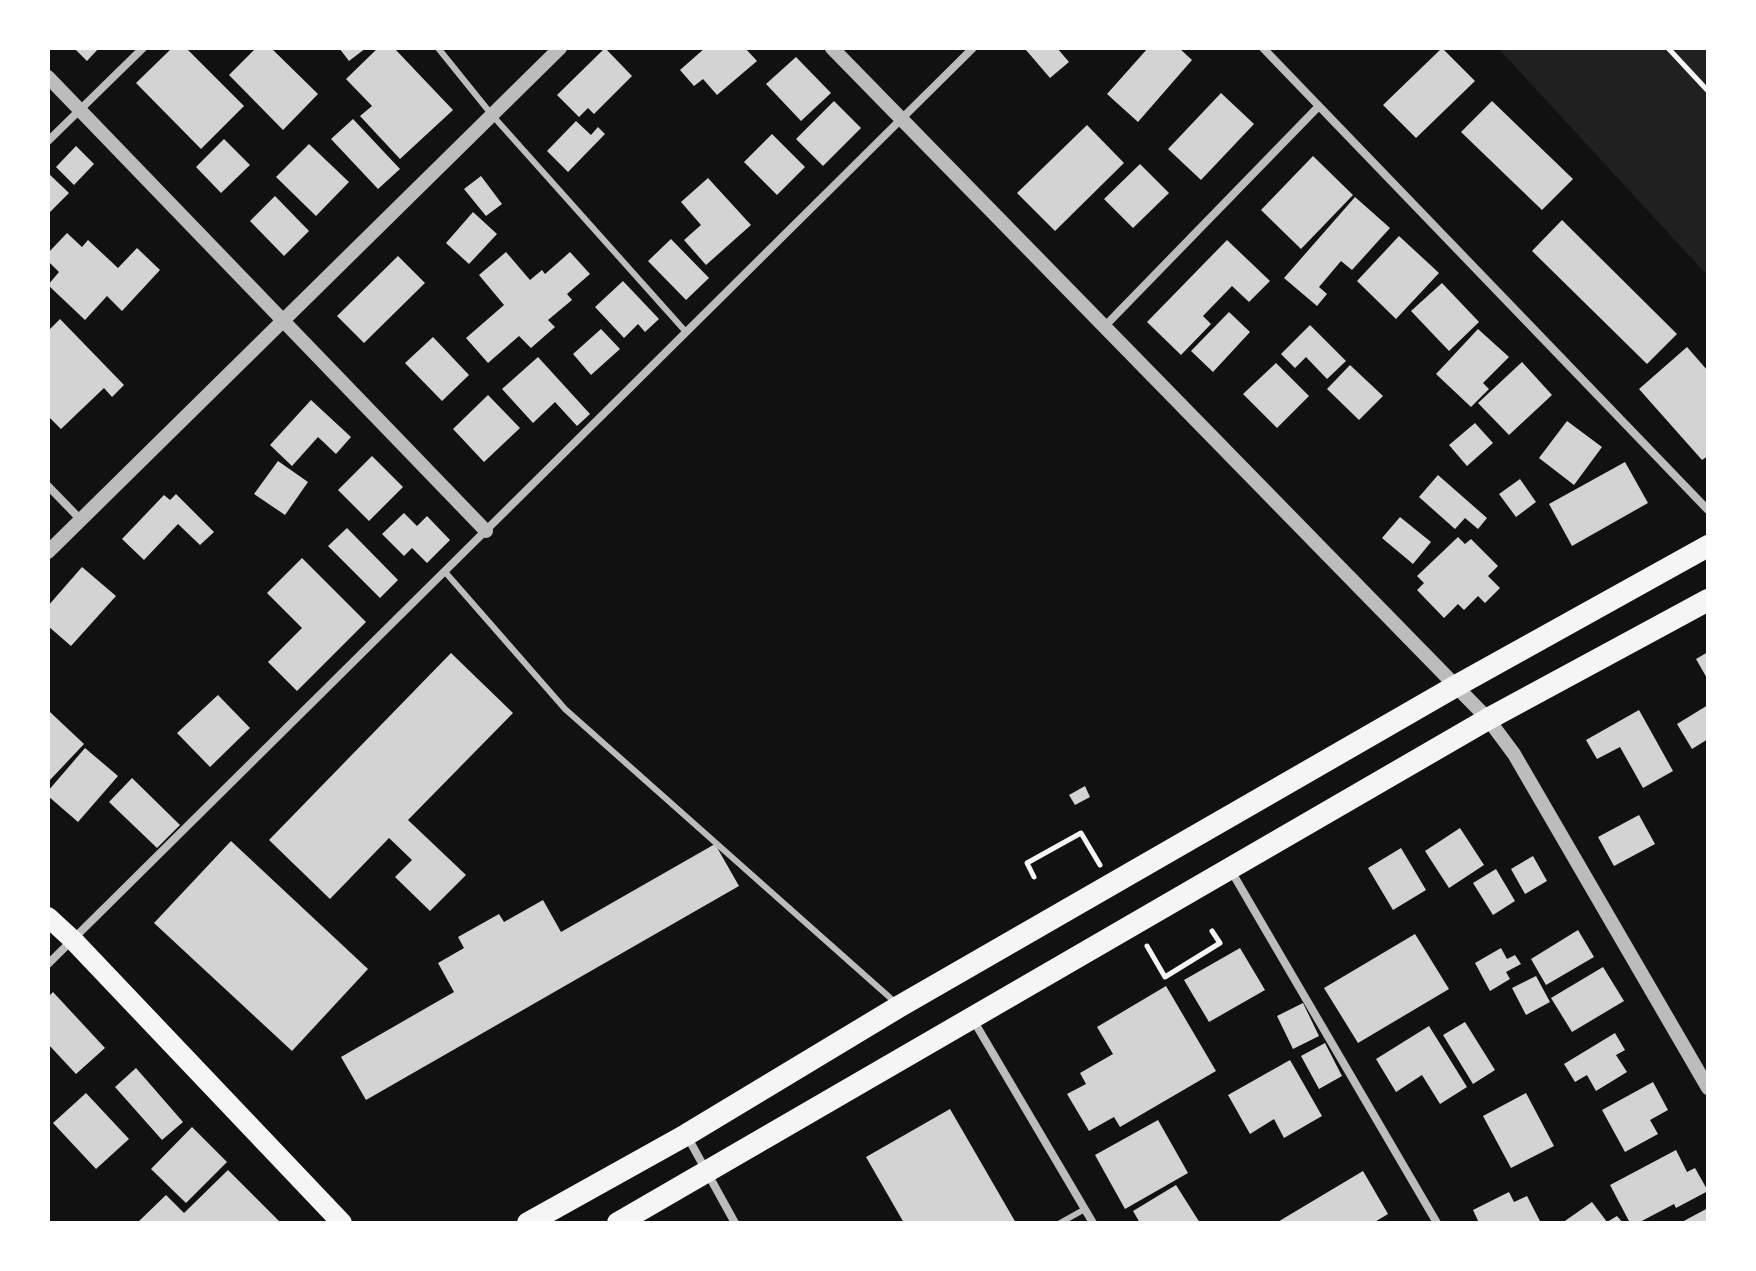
<!DOCTYPE html>
<style>
body{margin:0}
#map{position:relative;width:1756px;height:1271px;overflow:hidden;background:#111;font-family:"Space Grotesk",sans-serif}
canvas{display:block}
.frame{position:absolute;inset:0;border:50px solid #fff;pointer-events:none}
</style>
<div id="map">
<canvas width="1756" height="1271"></canvas>
<div class="frame"></div>
</div>
<script>
const g = document.querySelector('canvas').getContext('2d');
g.lineJoin = 'round';
function fillPath(path, color) { g.fillStyle = color; g.fill(path, 'evenodd'); }
const toPath = rows => new Path2D(rows.map(r => 'M' + r).join(''));
function strokePath(path, color, width, dash) { g.strokeStyle = color; g.lineWidth = width; g.lineCap = dash ? 'butt' : 'round'; g.setLineDash(dash || []); g.stroke(path); }
const green = toPath([
 [1498,48,1708,48,1708,276]
]);
const building = toPath([
 [74,48,99,48,87,61],
 [172,48,186,48,244,106,201,149,136,83],
 [256,48,271,48,318,94,283,130,229,75],
 [339,48,366,48,349,61],
 [378,48,394,48,453,110,400,159,360,116,372,106,346,79],
 [605,48,632,76,594,114,588,108,579,117,557,95],
 [705,48,745,48,757,61,717,95,703,79,694,86,680,70],
 [1028,48,1057,48,1069,62,1050,78,1026,50],
 [1148,48,1179,48,1192,60,1138,122,1107,94],
 [1442,48,1475,81,1416,138,1383,105],
 [796,57,831,93,801,121,766,84],
 [1221,93,1254,124,1201,180,1168,149],
 [834,101,861,128,823,166,796,139],
 [1492,101,1573,179,1542,210,1461,132],
 [353,119,400,169,378,189,331,139],
 [576,121,591,135,598,127,605,134,568,172,547,151],
 [1087,125,1124,163,1055,231,1017,193],
 [772,134,805,167,777,195,744,162],
 [224,139,250,165,221,193,196,167],
 [309,144,349,182,316,216,276,177],
 [76,146,94,164,74,185,56,167],
 [1313,156,1353,195,1301,249,1261,210],
 [1140,164,1169,193,1133,228,1104,199],
 [48,173,69,193,48,214],
 [481,176,502,204,486,216,464,189],
 [708,178,751,225,706,265,684,240,701,225,681,202],
 [275,196,309,231,284,256,250,221],
 [1355,197,1390,228,1352,270,1341,261,1319,287,1327,294,1317,306,1284,278],
 [473,212,497,234,469,264,446,243],
 [1562,220,1677,334,1647,364,1532,251],
 [67,233,82,247,88,240,118,268,137,248,160,270,122,311,107,296,85,320,48,285,59,272,48,261,48,253],
 [1399,236,1439,273,1396,319,1357,281],
 [671,239,709,278,686,300,648,261],
 [1227,240,1270,281,1249,302,1232,286,1203,316,1211,324,1181,355,1147,322],
 [506,252,530,280,542,270,545,274,570,252,590,274,567,294,572,300,548,320,555,327,531,348,519,336,488,363,466,338,504,305,479,275],
 [398,256,425,283,364,343,337,316],
 [623,281,659,319,645,332,638,324,624,338,595,307],
 [1442,283,1479,322,1449,351,1411,311],
 [1229,312,1250,332,1213,372,1191,351],
 [60,319,124,385,112,397,104,388,61,429,48,416,48,331],
 [1310,325,1346,361,1327,379,1306,357,1295,368,1281,354],
 [601,329,620,349,591,375,573,354],
 [1478,329,1509,357,1483,383,1489,389,1471,407,1436,374],
 [433,337,469,375,442,401,405,363],
 [1687,347,1708,371,1708,456,1702,460,1639,389],
 [538,357,590,414,577,426,555,402,533,423,502,389],
 [1522,362,1552,395,1509,435,1478,403],
 [1276,363,1309,396,1277,428,1243,394],
 [1350,365,1383,396,1359,420,1327,389],
 [488,395,520,428,484,462,453,429],
 [311,400,351,437,336,454,318,437,292,466,270,445],
 [1567,421,1602,447,1574,485,1539,458],
 [1475,423,1493,443,1467,466,1449,445],
 [372,456,403,487,369,521,338,490],
 [278,461,308,482,285,515,254,494],
 [1625,462,1648,503,1572,546,1549,504],
 [1438,475,1487,518,1478,529,1465,518,1455,529,1419,497],
 [1520,479,1536,502,1516,517,1499,494],
 [176,494,214,532,200,545,178,524,144,560,122,539,164,495,170,500],
 [404,513,417,526,427,516,450,540,427,563,412,548,404,556,382,534],
 [1400,517,1431,542,1413,564,1382,538],
 [347,528,398,580,380,598,328,546],
 [1458,537,1465,544,1471,539,1498,566,1488,576,1500,588,1485,603,1478,596,1464,610,1458,604,1444,618,1417,590,1424,583,1417,576],
 [302,558,366,622,297,691,268,662,302,628,267,593],
 [82,567,116,596,71,646,48,626,48,606],
 [1708,652,1708,680,1696,659],
 [451,653,513,713,408,820,466,875,430,911,395,877,412,860,389,838,330,899,269,840],
 [218,695,250,728,210,767,177,733],
 [1708,705,1708,739,1692,749,1677,724],
 [1639,710,1673,771,1643,788,1620,747,1597,759,1586,740],
 [50,712,84,744,50,780,48,714],
 [85,748,118,776,78,822,48,796,48,791],
 [132,778,180,825,157,848,109,802],
 [1085,786,1090,797,1075,805,1069,795],
 [1639,815,1655,844,1614,866,1598,837],
 [1460,828,1484,865,1449,888,1425,851],
 [231,841,368,969,292,1051,154,923],
 [715,844,739,886,366,1100,341,1057,454,992,438,963,464,948,458,937,499,914,504,922,543,900,561,932],
 [1401,848,1426,890,1393,910,1368,868],
 [1533,856,1547,881,1525,894,1511,869],
 [1496,869,1515,901,1493,915,1473,883],
 [1578,930,1594,957,1546,985,1531,959],
 [1415,934,1449,989,1358,1043,1324,988],
 [1240,948,1265,990,1209,1022,1184,980],
 [1501,948,1507,959,1515,955,1521,964,1506,972,1510,979,1490,991,1475,963],
 [1603,967,1624,1001,1572,1032,1551,998],
 [1536,976,1550,1002,1526,1015,1512,988],
 [1166,986,1216,1071,1120,1127,1114,1117,1089,1131,1067,1094,1086,1084,1080,1073,1113,1054,1097,1027],
 [53,992,105,1048,76,1074,48,1044,48,997],
 [1303,1003,1319,1036,1293,1049,1277,1016],
 [1465,1022,1495,1070,1473,1084,1443,1035],
 [1429,1026,1467,1087,1440,1104,1422,1075,1396,1092,1376,1059],
 [1615,1033,1625,1050,1616,1055,1627,1072,1596,1091,1587,1075,1575,1082,1564,1064],
 [1325,1043,1342,1076,1319,1089,1301,1056],
 [1290,1060,1322,1116,1284,1138,1274,1119,1250,1134,1228,1095],
 [136,1068,183,1122,162,1140,115,1087],
 [1653,1082,1668,1110,1650,1120,1658,1134,1625,1152,1602,1110],
 [86,1093,129,1139,96,1169,53,1123],
 [1526,1093,1554,1146,1511,1168,1483,1116],
 [950,1109,1016,1223,904,1223,866,1157],
 [1158,1120,1188,1173,1125,1209,1095,1155],
 [192,1127,227,1162,186,1203,151,1169],
 [1676,1150,1687,1172,1695,1168,1708,1191,1676,1208,1674,1204,1638,1223,1630,1223,1610,1185],
 [228,1170,281,1223,137,1223,166,1195,184,1213],
 [1363,1171,1388,1214,1373,1223,1276,1223],
 [1176,1185,1200,1223,1140,1223,1133,1211],
 [1509,1192,1514,1202,1527,1196,1541,1223,1479,1223,1473,1210],
 [1592,1202,1607,1222,1617,1216,1623,1223,1562,1223],
 [1708,1208,1708,1223,1680,1223]
]);
const path = toPath([
 [1668,48,1708,91],
 [1034,877,1027,863,1081,833,1100,865],
 [1147,946,1165,977,1220,943,1212,931]
]);
const service = toPath([
 [438,48,492,115,686,332],
 [446,573,565,709,896,1003],
 [1060,1223,1085,1209]
]);
const minor = toPath([
 [1263,48,1708,510],
 [48,141,143,48],
 [1104,327,1319,106],
 [48,486,81,520],
 [1230,869,1437,1223],
 [48,964,973,48],
 [972,1018,1093,1223],
 [687,1136,735,1223]
]);
const tertiary = toPath([
 [832,48,1488,719,1514,754,1708,1088],
 [48,77,486,531],
 [48,552,560,48]
]);
const primary = toPath([
 [48,917,73,940,342,1223]
]);
const trunk = toPath([
 [528,1223,686,1135,900,1006,1456,686,1708,546],
 [618,1223,1488,719,1708,600]
]);
fillPath(green, '#202020');
fillPath(building, '#d3d3d3');
strokePath(path, '#f5f5f5', 5);
strokePath(service, '#bcbcbc', 6);
strokePath(minor, '#bcbcbc', 8);
strokePath(tertiary, '#bcbcbc', 14);
strokePath(primary, '#f5f5f5', 20);
strokePath(trunk, '#f5f5f5', 22);
</script>
